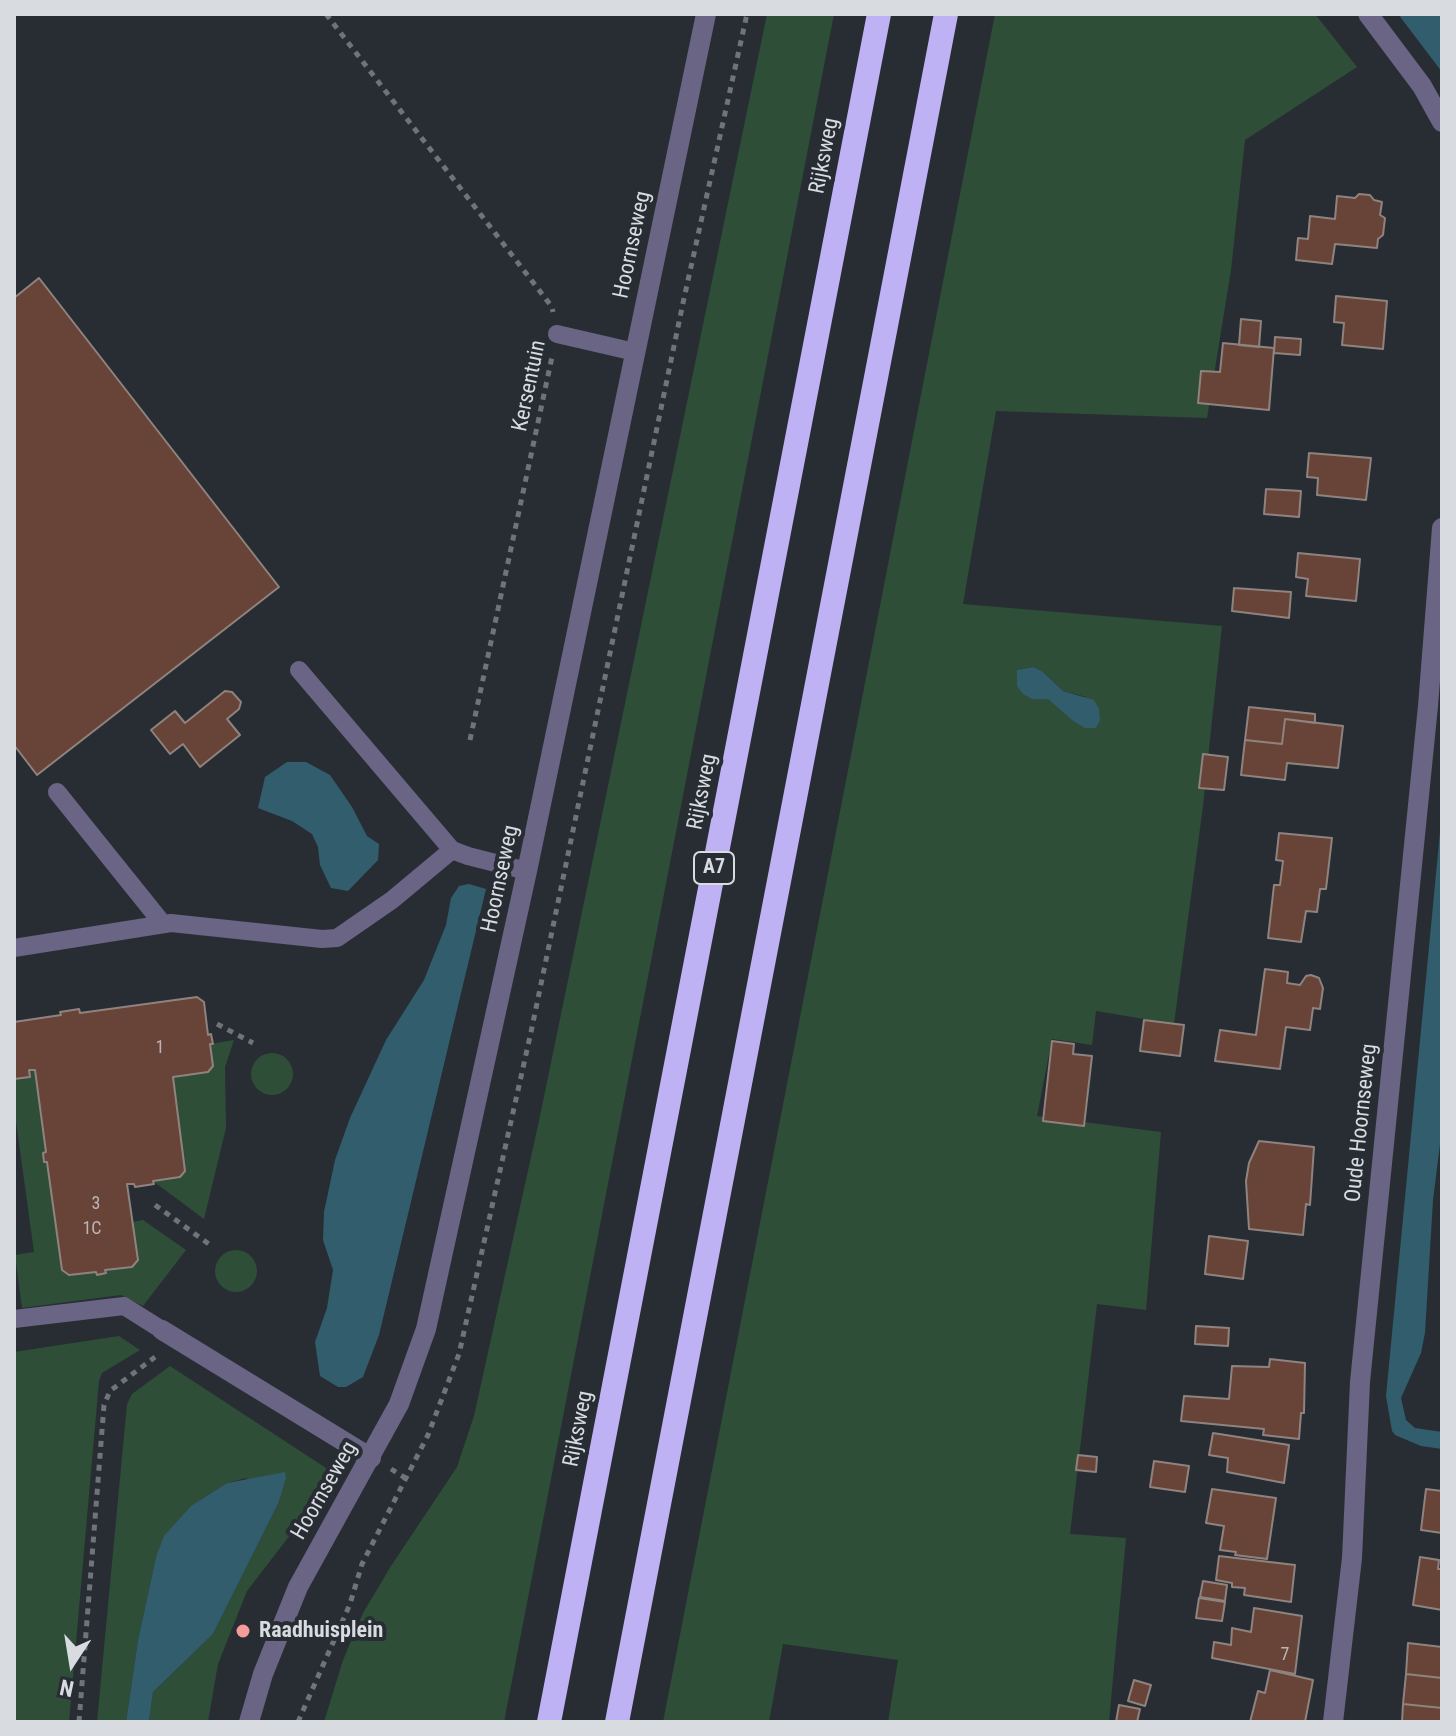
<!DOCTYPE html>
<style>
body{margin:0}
#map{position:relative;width:1456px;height:1736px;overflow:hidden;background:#282d34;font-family:"Roboto Condensed",sans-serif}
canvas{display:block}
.frame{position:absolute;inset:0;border:16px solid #d8dbe0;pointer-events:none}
.north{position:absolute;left:32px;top:1624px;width:80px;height:80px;-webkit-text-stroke:6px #282d34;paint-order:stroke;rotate:192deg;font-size:22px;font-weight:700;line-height:32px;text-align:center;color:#d8dbe0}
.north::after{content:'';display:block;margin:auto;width:28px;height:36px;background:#d8dbe0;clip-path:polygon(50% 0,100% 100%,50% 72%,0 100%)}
</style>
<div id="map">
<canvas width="1456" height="1736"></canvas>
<div class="frame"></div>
<div class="north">N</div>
</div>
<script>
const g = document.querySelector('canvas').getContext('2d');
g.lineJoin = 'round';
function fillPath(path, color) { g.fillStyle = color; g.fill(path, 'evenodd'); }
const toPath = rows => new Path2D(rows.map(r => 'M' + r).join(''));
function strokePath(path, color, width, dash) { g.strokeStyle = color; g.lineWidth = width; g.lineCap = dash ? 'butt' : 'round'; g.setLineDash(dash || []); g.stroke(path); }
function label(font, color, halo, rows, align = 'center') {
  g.font = font + ' "Roboto Condensed",sans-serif'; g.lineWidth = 8; g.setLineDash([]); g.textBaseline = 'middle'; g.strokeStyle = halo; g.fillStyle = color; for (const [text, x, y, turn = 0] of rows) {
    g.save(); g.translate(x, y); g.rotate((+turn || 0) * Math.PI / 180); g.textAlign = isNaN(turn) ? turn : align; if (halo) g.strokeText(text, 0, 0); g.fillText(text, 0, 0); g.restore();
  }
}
const green = toPath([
 [767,14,834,14,504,1722,324,1722,343,1660,363,1613,391,1566,457,1467,474,1416,540,1116],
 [995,14,1315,14,1357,67,1245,140,1231,270,1207,418,996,411,963,604,1222,626,1203,806,1174,1024,1096,1011,1092,1045,1052,1039,1037,1116,1161,1132,1146,1310,1097,1304,1070,1534,1126,1538,1109,1722,888,1722,898,1660,783,1644,769,1722,663,1722],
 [1033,667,1042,671,1063,691,1086,697,1058,707,1048,699,1032,699,1017,670],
 [234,1040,225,1067,226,1128,204,1219,153,1181,180,1177,185,1171,173,1077,208,1072,212,1066,210,1044],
 '251 1074a21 21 0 1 1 42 0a21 21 0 1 1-42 0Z',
 [29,1070,35,1070,46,1152,43,1153,44,1162,47,1162,62,1270,69,1275,96,1272,97,1275,106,1273,105,1270,132,1267,138,1260,132,1222,143,1220,186,1250,143,1306,121,1295,22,1308,15,1255,34,1252,14,1107,14,1079],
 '215 1271a21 21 0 1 1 42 0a21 21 0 1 1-42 0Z',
 [119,1336,140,1350,102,1373,99,1381,69,1722,14,1722,14,1352],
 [170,1366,329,1470,304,1517,247,1591,218,1664,208,1722,149,1722,153,1692,213,1634,278,1504,246,1478,227,1483,192,1505,156,1557,138,1640,126,1722,97,1722,127,1404,132,1394]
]);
const water = toPath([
 [1398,14,1440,14,1442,17,1442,72],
 [1033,667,1042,671,1063,691,1094,700,1099,709,1100,720,1096,728,1085,728,1072,720,1048,699,1032,699,1023,694,1017,686,1017,670],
 [287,762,306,762,330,775,352,807,367,836,379,844,378,860,348,891,331,888,320,865,318,847,312,834,292,821,258,808,265,777],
 [1442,811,1442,1128,1433,1200,1425,1333,1421,1353,1401,1398,1406,1420,1415,1428,1442,1432,1442,1449,1421,1446,1395,1435,1392,1431,1386,1396],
 [469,884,486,889,379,1335,363,1377,346,1387,338,1387,320,1376,315,1342,327,1308,333,1270,323,1240,324,1212,335,1160,350,1118,386,1040,424,980,446,925,451,898,459,886],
 [285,1472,286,1478,278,1504,213,1634,153,1692,149,1722,126,1722,138,1640,156,1557,164,1536,192,1505,227,1483]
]);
const building = toPath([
 [1359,194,1370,195,1374,200,1382,202,1380,215,1385,218,1383,235,1378,239,1377,248,1335,244,1332,264,1296,260,1298,238,1308,239,1310,216,1335,219,1337,196,1355,198,1359,194],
 [39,278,279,587,37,775,14,745,14,298,39,278],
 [1336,296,1387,301,1383,349,1342,345,1344,323,1334,322,1336,296],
 [1241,319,1261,321,1259,347,1239,345,1241,319],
 [1275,337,1301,339,1300,355,1274,353,1275,337],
 [1223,343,1274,348,1269,410,1198,403,1201,371,1220,372,1223,343],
 [1309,453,1371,458,1366,500,1317,495,1318,478,1307,477,1309,453],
 [1266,489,1301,491,1299,517,1264,514,1266,489],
 [1298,553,1360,559,1356,601,1306,596,1308,579,1296,577,1298,553],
 [1234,588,1291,592,1289,618,1232,611,1234,588],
 [225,691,232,692,241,702,239,709,227,719,240,735,200,767,183,744,170,754,151,730,175,711,185,723,225,691],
 [1249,707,1315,714,1315,723,1285,719,1282,744,1245,740,1249,707],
 [1285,719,1343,726,1338,768,1287,763,1285,780,1241,775,1245,740,1282,744,1285,719],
 [1203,754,1228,757,1224,790,1199,788,1203,754],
 [1279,833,1332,838,1326,889,1320,889,1317,912,1306,911,1301,942,1268,938,1274,885,1280,885,1283,861,1276,860,1279,833],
 [1265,969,1288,972,1287,983,1300,985,1306,976,1311,975,1319,978,1323,988,1320,1009,1313,1008,1310,1030,1286,1027,1280,1069,1215,1061,1220,1030,1256,1035,1265,969],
 [197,997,204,1002,208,1035,211,1034,213,1044,210,1044,213,1066,208,1072,173,1077,185,1171,180,1177,153,1181,154,1184,135,1187,134,1184,127,1184,138,1260,132,1267,105,1270,106,1273,97,1275,96,1272,69,1275,62,1270,47,1162,44,1162,43,1153,46,1152,35,1070,29,1070,30,1077,14,1079,14,1022,61,1015,60,1012,79,1009,80,1013,197,997],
 [1144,1020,1184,1025,1180,1056,1140,1051,1144,1020],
 [1052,1041,1074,1044,1073,1054,1092,1056,1084,1126,1043,1121,1052,1041],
 [1259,1141,1314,1147,1310,1205,1306,1204,1303,1235,1249,1229,1246,1181,1249,1163,1259,1141],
 [1209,1236,1248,1241,1243,1279,1205,1274,1209,1236],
 [1196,1326,1229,1328,1228,1346,1195,1344,1196,1326],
 [1270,1359,1305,1363,1304,1413,1301,1413,1299,1439,1263,1435,1264,1429,1181,1421,1184,1396,1229,1399,1232,1366,1269,1367,1270,1359],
 [1213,1433,1289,1445,1284,1483,1227,1472,1228,1458,1209,1455,1213,1433],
 [1078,1455,1097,1457,1096,1472,1076,1470,1078,1455],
 [1154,1461,1189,1466,1185,1492,1150,1487,1154,1461],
 [1212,1489,1276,1498,1267,1559,1235,1555,1236,1552,1220,1550,1224,1526,1206,1523,1212,1489],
 [1426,1489,1442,1491,1442,1533,1421,1530,1426,1489],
 [1219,1556,1295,1565,1291,1602,1244,1595,1245,1588,1232,1587,1232,1583,1216,1580,1219,1556],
 [1420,1557,1439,1560,1438,1569,1442,1569,1442,1610,1413,1605,1420,1557],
 [1203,1581,1227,1585,1225,1601,1200,1597,1203,1581],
 [1199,1598,1225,1602,1222,1621,1196,1618,1199,1598],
 [1254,1608,1302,1616,1295,1674,1212,1658,1214,1642,1231,1645,1232,1628,1251,1632,1254,1608],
 [1408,1643,1442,1647,1442,1678,1406,1674,1408,1643],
 [1270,1670,1313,1680,1305,1722,1250,1722,1258,1691,1265,1693,1270,1670],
 [1406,1674,1442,1678,1442,1708,1403,1704,1406,1674],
 [1134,1680,1151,1685,1145,1706,1128,1701,1134,1680],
 [1403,1704,1442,1708,1442,1722,1402,1722,1403,1704],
 [1119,1705,1140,1709,1137,1722,1116,1722,1119,1705]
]);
const path = toPath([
 [326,14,552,307,553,312],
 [470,740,552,357],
 [217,1024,253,1043],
 [155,1205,213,1247],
 [391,1469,407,1479],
 [79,1722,104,1405,110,1391,155,1357],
 [298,1722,350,1604,362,1564,428,1435,459,1354,531,1032,683,303,747,14]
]);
const service = toPath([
 [557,334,635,352],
 [299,670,452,850,468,856,527,871],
 [57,792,163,924],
 [14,948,171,923,322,939,337,938,392,900,452,850],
 [14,1319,124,1306,162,1330]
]);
const minor = toPath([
 [1368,14,1422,86,1442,122],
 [162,1330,371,1458],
 [1333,1722,1352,1558,1360,1382,1428,706,1442,528]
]);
const tertiary = toPath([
 [249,1722,263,1674,298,1587,399,1404,426,1329,527,871,706,14]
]);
const motorway = toPath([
 [549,1722,879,14],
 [617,1722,946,14]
]);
const markers = [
 [243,1631,8,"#f59b99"]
];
const numberNames = [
 ["1",160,1048],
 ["3",96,1204],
 ["1C",92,1229],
 ["7",1285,1655]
];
const shields = [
 [714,868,40]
];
const shieldNames = [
 ["A7",714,868]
];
const streetNames = [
 ["Rijksweg",825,156,-79],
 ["Hoornseweg",633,245,-78],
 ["Kersentuin",530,386,-78],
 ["Rijksweg",703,792,-79],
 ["Hoornseweg",501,879,-78],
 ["Oude Hoornseweg",1362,1123,-84],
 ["Rijksweg",579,1429,-79],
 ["Hoornseweg",325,1491,-60]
];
const poiNames = [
 ["Raadhuisplein",259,1631]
];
fillPath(green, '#2e4e38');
fillPath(water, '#315d6d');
fillPath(building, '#684338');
strokePath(building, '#8f837f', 2);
strokePath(path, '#70747a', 5, [6, 6]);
strokePath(service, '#6a6485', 18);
strokePath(minor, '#6a6485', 20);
strokePath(tertiary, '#6a6485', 20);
strokePath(motorway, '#bfb2f4', 24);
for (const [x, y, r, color] of markers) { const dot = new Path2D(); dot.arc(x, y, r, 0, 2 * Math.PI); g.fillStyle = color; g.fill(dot); strokePath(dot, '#282d34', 3); }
label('18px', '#bcb5b6', null, numberNames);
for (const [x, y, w] of shields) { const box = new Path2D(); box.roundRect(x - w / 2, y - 16, w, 32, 6); g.fillStyle = '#282d34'; g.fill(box); strokePath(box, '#d8dbe0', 2); }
label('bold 20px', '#d8dbe0', null, shieldNames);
label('22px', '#d8dbe0', '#282d34', streetNames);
label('bold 22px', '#d8dbe0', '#282d34', poiNames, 'left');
</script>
